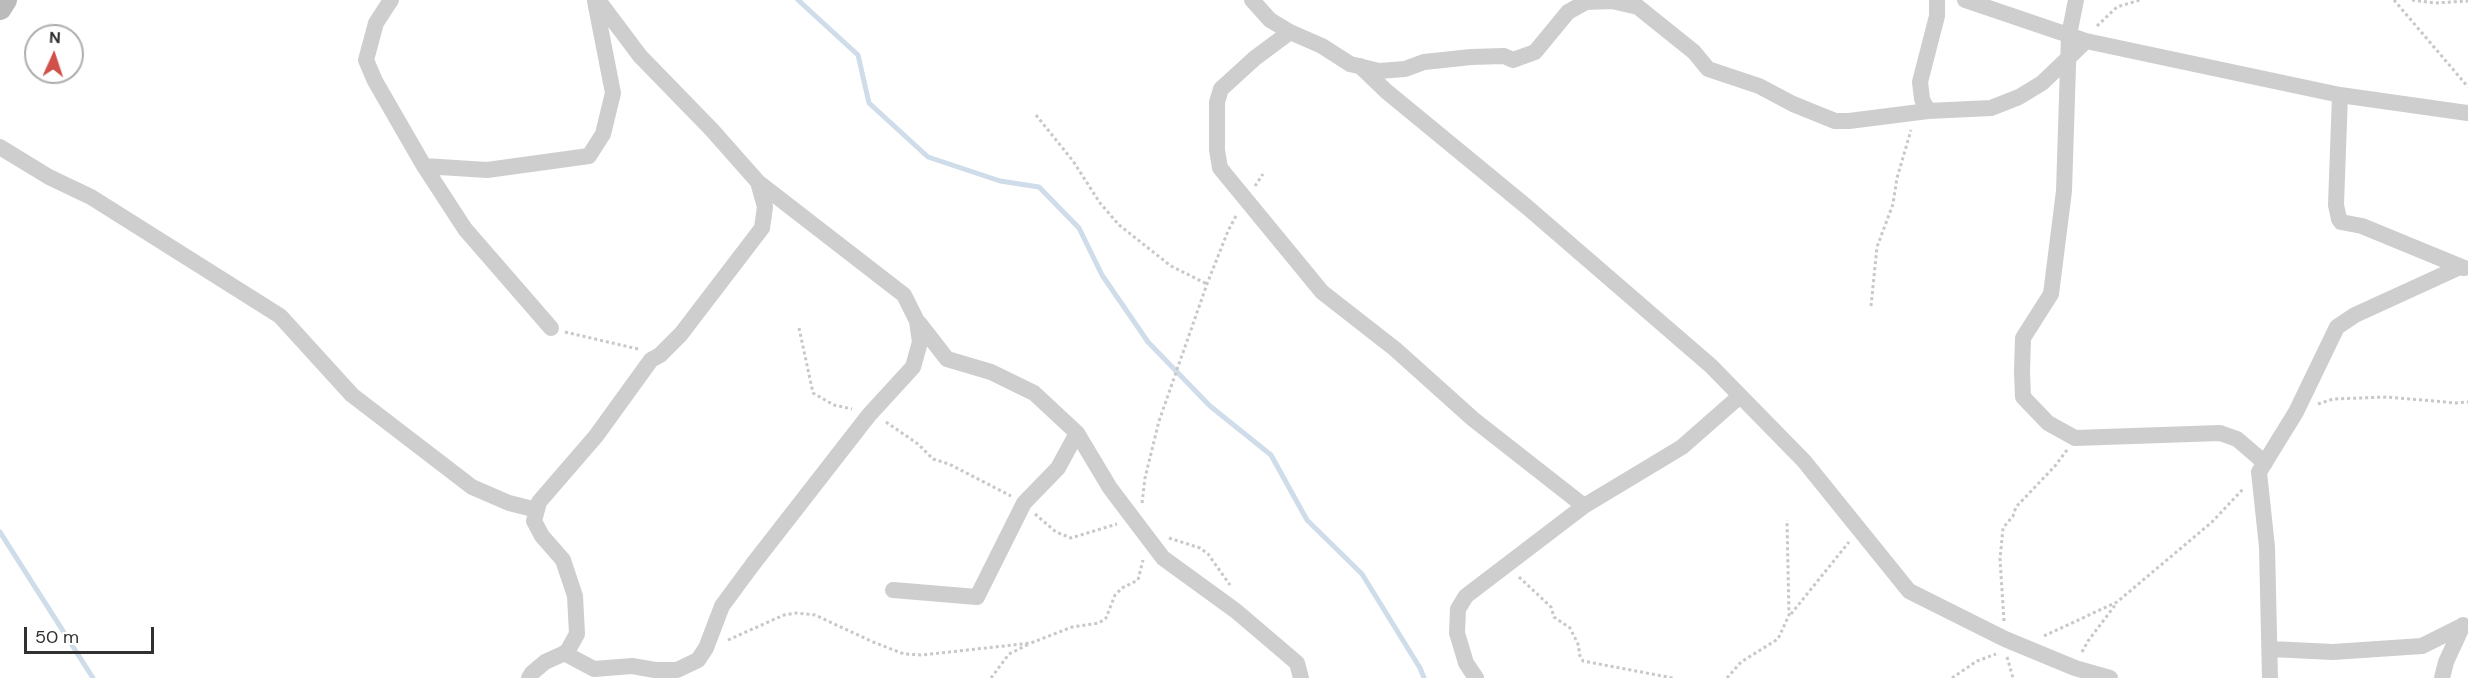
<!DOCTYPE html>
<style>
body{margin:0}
#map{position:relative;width:2468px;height:678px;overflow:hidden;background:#fff;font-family:"DM Sans",sans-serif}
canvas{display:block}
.north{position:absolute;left:24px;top:24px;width:60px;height:60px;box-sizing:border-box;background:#fff;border:2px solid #adadad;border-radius:50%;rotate:3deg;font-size:16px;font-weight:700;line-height:24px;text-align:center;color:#313131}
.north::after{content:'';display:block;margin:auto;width:21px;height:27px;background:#d1514a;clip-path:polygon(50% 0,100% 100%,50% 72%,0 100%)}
.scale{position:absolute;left:24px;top:627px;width:130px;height:27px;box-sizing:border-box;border:3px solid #313131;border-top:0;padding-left:8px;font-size:18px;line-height:21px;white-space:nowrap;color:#313131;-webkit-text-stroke:4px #fff;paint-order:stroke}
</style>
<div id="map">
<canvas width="2468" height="678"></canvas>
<div class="north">N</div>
<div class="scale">50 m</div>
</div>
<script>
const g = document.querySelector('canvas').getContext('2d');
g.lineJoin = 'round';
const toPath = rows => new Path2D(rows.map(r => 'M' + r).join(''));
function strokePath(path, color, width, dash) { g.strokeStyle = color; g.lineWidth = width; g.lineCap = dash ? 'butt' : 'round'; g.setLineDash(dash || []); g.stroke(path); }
const stream = toPath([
 [798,0,858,55,869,103,928,157,1000,181,1039,187,1079,228,1102,275,1148,342,1210,406,1271,455,1307,520,1362,574,1420,668,1424,678],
 [0,532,93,678]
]);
const path = toPath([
 [2394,0,2468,87],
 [2412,0,2435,3,2468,1],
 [2097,26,2117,7,2140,0],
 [1036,115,1073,161,1100,203,1119,225,1171,266,1207,284],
 [1255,186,1263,174],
 [1871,306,1877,247,1893,204,1897,178,1911,130],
 [799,328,813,393,834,405,852,409],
 [565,332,638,349],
 [2318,404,2333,399,2387,397,2456,403,2468,402],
 [886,422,918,444,933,459,949,464,1011,496],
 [1142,503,1145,478,1159,421,1207,284,1228,231,1237,214],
 [1035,514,1056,532,1071,538,1117,524],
 [1169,538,1200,548,1208,554,1230,585],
 [1519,577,1551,607,1554,617,1570,628,1579,646,1579,654,1583,661,1673,678],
 [1791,614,1849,542],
 [2004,621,2000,559,2003,528,2013,516,2016,507,2055,466,2067,450],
 [2044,636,2117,602,2212,522,2244,488],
 [728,640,784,615,797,613,815,615,873,642,904,654,922,655,1031,643,1072,627,1099,623,1106,618,1115,595,1122,588,1138,580,1143,560],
 [2082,652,2088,641,2116,604],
 [2007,657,2013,678],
 [991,678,1009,654,1029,644],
 [1727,678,1741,662,1778,639,1789,615,1787,520],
 [1952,678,1977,661,1996,654]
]);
const street = toPath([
 [391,0,376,23,366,60,375,81,424,166,487,170,589,156,603,134,613,93,595,1],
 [1252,0,1270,20,1290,32,1322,46,1350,64,1379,71,1405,69,1424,62,1471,57,1504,56,1513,60,1535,52,1568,12,1586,2,1612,1,1638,7,1694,52,1708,69,1759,86,1793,104,1835,121,1849,121,1928,111,1991,108,2019,97,2042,83,2086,41],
 [1965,0,2086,41,2340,95,2468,113],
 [2076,0,2069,35,2064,191,2051,294,2023,338,2022,372,2023,397,2048,423,2075,438,2220,433,2237,439,2265,463],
 [1290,32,1255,58,1221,89,1217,102,1217,150,1220,168,1322,292,1395,349,1473,419,1584,506],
 [1360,66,1386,91,1527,207,1711,366,1804,461,1909,591,2005,639,2075,668,2110,678],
 [2340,95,2336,205,2339,219,2341,222,2362,226,2464,268],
 [1928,111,1922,99,1920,82,1937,16,1937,0],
 [0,147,49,177,91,197,280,316,352,395,472,487,509,503,537,510],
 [424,166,465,229,551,328],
 [919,323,947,359,991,372,1034,393,1077,433,1110,488,1163,558,1236,611,1297,663,1301,678],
 [893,590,977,597,1024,503,1058,468,1077,433],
 [2271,649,2333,652,2422,646,2460,627],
 [564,653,594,669,632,666,655,670,677,670,698,660,706,648,722,606,753,564,869,415,913,367,920,342,917,321,904,295,758,182],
 [529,678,532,673,545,662,567,652,577,634,575,596,563,560,542,536,534,521,539,502,596,436,651,360,660,355,681,334,762,228,765,207,758,182,712,130,640,56,598,0],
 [1476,678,1466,663,1457,633,1458,609,1466,596,1584,506,1682,447,1740,396],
 [2270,678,2267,547,2259,472,2296,412,2337,327,2355,315,2460,267],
 [2442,678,2446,662,2463,625]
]);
const secondary = toPath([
 [0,8,5,0]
]);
strokePath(stream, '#cfdce9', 5);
strokePath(path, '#c8c8c8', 3, [3, 3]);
strokePath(street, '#cecece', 16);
strokePath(secondary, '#bbb', 24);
</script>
